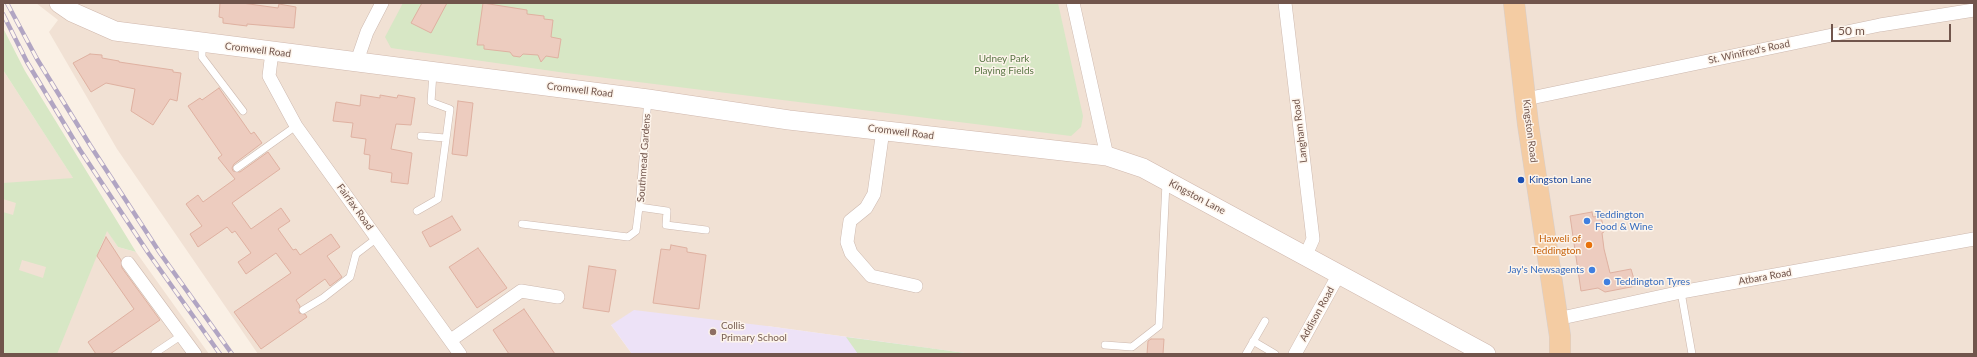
<!DOCTYPE html>
<style>
body{margin:0}
#map{position:relative;width:1977px;height:357px;overflow:hidden;background:#faf0e5;font-family:Lato,sans-serif}
canvas{display:block}
.frame{position:absolute;inset:0;border:4px solid #71554c;pointer-events:none}
.scale{position:absolute;left:1831px;top:24px;width:120px;height:18px;box-sizing:border-box;border:2px solid #71554c;border-top:0;padding-left:5px;font-size:12px;line-height:14px;white-space:nowrap;color:#71554c;-webkit-text-stroke:3px #fdf4eb;paint-order:stroke}
</style>
<div id="map">
<canvas width="1977" height="357"></canvas>
<div class="frame"></div>
<div class="scale">50 m</div>
</div>
<script>
const g = document.querySelector('canvas').getContext('2d');
g.lineJoin = 'round';
function fillPath(path, color) { g.fillStyle = color; g.fill(path, 'evenodd'); }
const toPath = rows => new Path2D(rows.map(r => 'M' + r).join(''));
function strokePath(path, color, width, dash) { g.strokeStyle = color; g.lineWidth = width; g.lineCap = dash ? 'butt' : 'round'; g.setLineDash(dash || []); g.stroke(path); }
function label(font, color, halo, rows, align = 'center') {
  g.font = font + ' Lato,sans-serif'; g.lineWidth = 3; g.setLineDash([]); g.textBaseline = 'middle'; g.strokeStyle = halo; g.fillStyle = color; for (const [text, x, y, turn = 0] of rows) {
    g.save(); g.translate(x, y); g.rotate((+turn || 0) * Math.PI / 180); g.textAlign = isNaN(turn) ? turn : align; if (halo) g.strokeText(text, 0, 0); g.fillText(text, 0, 0); g.restore();
  }
}
const residential = toPath([
 [36,3,1974,3,1974,354,972,354,767,326,611,325,632,354,258,354,117,149,49,32,58,20],
 [3,70,118,247,136,252,209,354,3,354]
]);
const education = toPath([
 [634,310,767,326,972,354,632,354,611,325]
]);
const green = toPath([
 [403,3,1058,3,1083,116,1081,127,1071,136,566,73,391,48,385,37],
 [3,28,25,71,136,252,118,247,107,231,57,354,3,354,3,212,13,215,16,203,3,199,3,183,73,178,3,70],
 [22,260,46,267,43,278,19,270],
 [846,337,929,348,972,354,858,354]
]);
const building = toPath([
 [220,3,242,3,278,8,279,4,296,7,294,28,247,24,247,26,223,23,223,18,219,17,220,3],
 [422,3,447,3,431,33,411,23,422,3],
 [483,3,527,10,527,14,544,16,544,19,553,20,551,37,561,39,558,58,546,56,541,62,538,55,523,54,520,57,513,56,510,52,484,49,484,45,477,45,483,3],
 [90,54,102,55,102,58,119,61,119,62,173,70,173,72,181,73,177,101,170,99,153,125,131,111,135,89,106,83,91,92,73,63,90,54],
 [219,88,251,134,254,132,262,143,234,164,232,168,233,171,240,172,268,152,280,169,232,203,251,229,281,208,290,221,278,229,293,250,296,249,300,255,331,234,340,247,327,256,342,277,330,286,325,279,296,300,300,306,299,313,305,314,307,317,261,349,234,312,291,273,276,253,246,274,238,262,251,253,235,231,232,233,227,227,198,247,190,234,202,226,186,204,198,195,203,202,235,179,218,158,222,155,188,106,200,98,202,100,219,88],
 [361,95,380,98,380,95,397,98,398,95,415,98,411,125,396,124,391,149,412,153,408,184,391,182,392,173,369,169,370,155,364,154,366,139,351,137,353,123,333,121,336,102,360,106,361,95],
 [458,101,473,103,467,156,452,154,458,101],
 [1592,212,1593,217,1601,216,1604,232,1602,233,1604,249,1610,273,1631,269,1636,286,1605,292,1598,288,1581,291,1570,216,1592,212],
 [452,216,461,230,430,247,422,232,452,216],
 [106,237,121,260,122,268,160,320,110,354,96,354,88,342,134,309,97,256,106,237],
 [671,245,687,248,687,252,706,255,699,309,653,303,661,249,670,250,671,245],
 [478,248,507,288,477,308,449,267,478,248],
 [589,266,616,270,609,312,583,308,589,266],
 [524,309,535,325,555,354,509,354,493,330,524,309],
 [1151,339,1164,339,1163,354,1147,354,1148,341,1151,339]
]);
const service = toPath([
 [202,43,202,57,243,111],
 [648,99,639,207,667,211,666,225,706,230],
 [421,136,445,138],
 [237,168,296,126],
 [417,211,438,199,450,109,431,102,433,73],
 [522,224,628,237,636,231,639,207],
 [1681,292,1692,354],
 [303,310,323,298,350,277,356,254,377,238],
 [1253,341,1275,354],
 [1105,345,1132,347,1159,326,1166,183],
 [155,353,182,335],
 [1246,354,1265,321]
]);
const minor = toPath([
 [1073,3,1107,156],
 [1285,3,1313,239,1305,257],
 [272,52,269,76,296,126,460,354],
 [357,61,367,32,382,3],
 [1526,99,1880,25,1974,10],
 [883,130,874,194,866,208,850,221,847,242,851,253,871,276,916,286],
 [128,263,195,354],
 [1557,319,1681,292,1974,239],
 [451,340,521,291,558,297],
 [1295,354,1339,274]
]);
const secondary = toPath([
 [59,3,72,12,115,31,648,99,789,120,1107,156,1143,168,1486,354]
]);
const primary = toPath([
 [1514,3,1528,124,1560,336,1560,354]
]);
const rail = toPath([
 [7,3,37,59,90,145,160,253,232,354],
 [3,14,27,62,80,150,149,254,220,354]
]);
const markers = [
 [1521,180,4,"#1a4fb4"],
 [1587,221,4,"#3f7fe0"],
 [1589,245,4,"#e8710a"],
 [1592,270,4,"#3f7fe0"],
 [1607,282,4,"#3f7fe0"],
 [713,332,4,"#8d6e63"]
];
const streetNames = [
 ["Cromwell Road",258,50,7],
 ["St. Winifred's Road",1749,52,-12],
 ["Cromwell Road",580,90,7],
 ["Langham Road",1300,131,-97],
 ["Kingston Road",1530,131,83],
 ["Cromwell Road",901,132,7],
 ["Southmead Gardens",644,158,-86],
 ["Kingston Lane",1197,197,28],
 ["Fairfax Road",355,207,54],
 ["Atbara Road",1765,277,-10],
 ["Addison Road",1317,314,-61]
];
const parkNames = [
 ["Udney Park",1004,59],
 ["Playing Fields",1004,71]
];
const transitNames = [
 ["Kingston Lane",1529,180]
];
const shopNames = [
 ["Teddington",1595,215],
 ["Food & Wine",1595,227],
 ["Jay's Newsagents",1584,270,"right"],
 ["Teddington Tyres",1615,282]
];
const foodNames = [
 ["Haweli of",1581,239],
 ["Teddington",1581,251]
];
const educationNames = [
 ["Collis",721,326],
 ["Primary School",721,338]
];
fillPath(residential, '#f1e1d4');
fillPath(education, '#ede2f7');
fillPath(green, '#d7e7c5');
fillPath(building, '#edccbf');
strokePath(building, '#dfb1a1', 1);
strokePath(service, '#cdb9af', 8);
strokePath(minor, '#cdb9af', 14);
strokePath(secondary, '#d0b8ad', 20);
strokePath(primary, '#d7cfcd', 22);
strokePath(service, '#fff', 7);
strokePath(minor, '#fff', 13);
strokePath(secondary, '#fff', 19);
strokePath(primary, '#f4cca3', 21);
strokePath(rail, '#b1a5c3', 4.5);
strokePath(rail, '#fdf4eb', 3, [9]);
for (const [x, y, r, color] of markers) { const dot = new Path2D(); dot.arc(x, y, r, 0, 2 * Math.PI); g.fillStyle = color; g.fill(dot); strokePath(dot, '#fdf4eb', 1.5); }
label('10px', '#71554c', '#fdf4eb', streetNames);
label('10px', '#5a7645', '#fdf4eb', parkNames);
label('10px', '#164399', '#fdf4eb', transitNames, 'left');
label('10px', '#366cbe', '#fdf4eb', shopNames, 'left');
label('10px', '#c56008', '#fdf4eb', foodNames, 'right');
label('10px', '#785e54', '#fdf4eb', educationNames, 'left');
</script>
